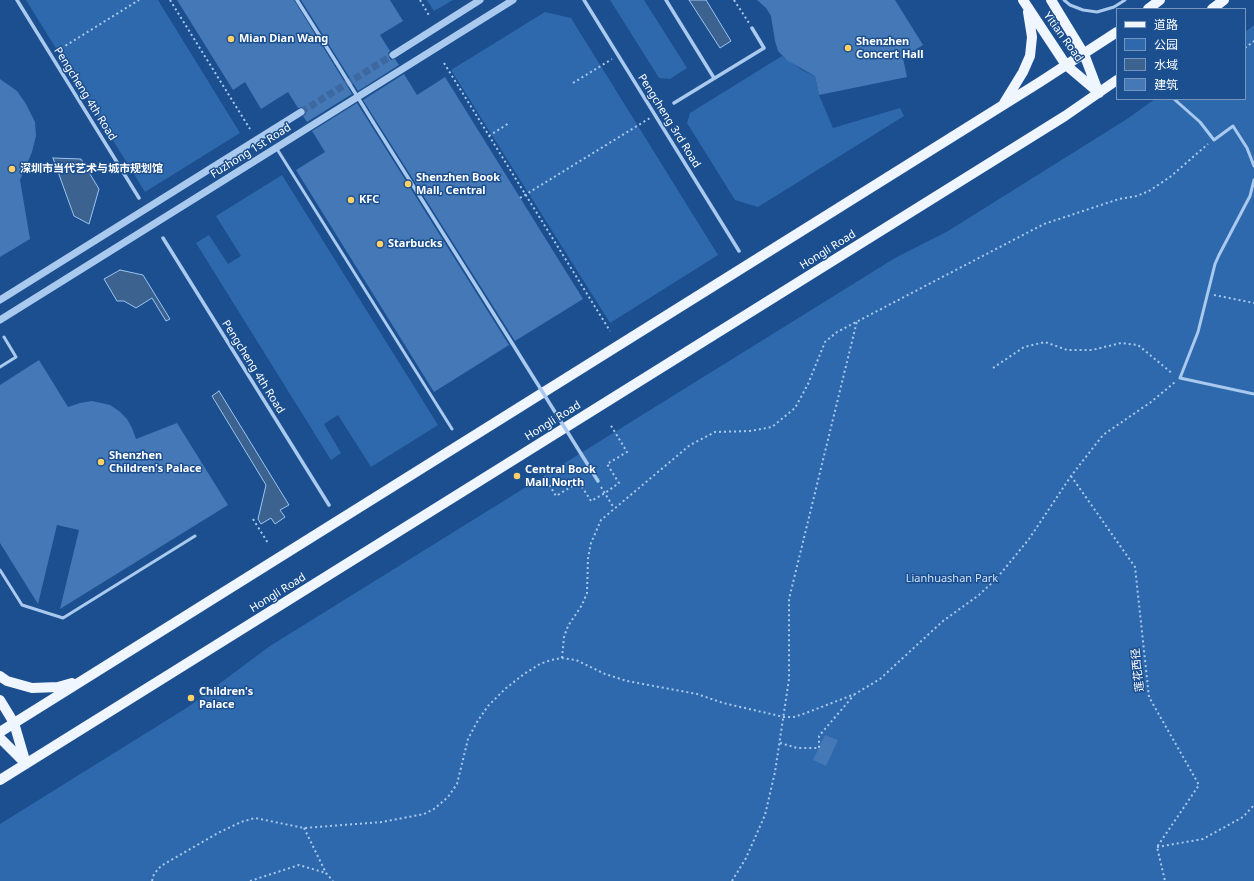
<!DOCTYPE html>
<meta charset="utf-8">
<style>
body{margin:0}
#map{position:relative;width:1254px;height:881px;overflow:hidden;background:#1b4f8f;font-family:"Noto Sans","Noto Sans SC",sans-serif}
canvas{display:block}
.legend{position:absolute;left:1116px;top:8px;width:130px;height:92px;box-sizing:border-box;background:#1b4f8f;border:1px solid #7695bc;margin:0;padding:5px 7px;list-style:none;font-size:12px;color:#fff}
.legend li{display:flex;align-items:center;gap:8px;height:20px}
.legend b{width:20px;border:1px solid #7695bc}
</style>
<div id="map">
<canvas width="1254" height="881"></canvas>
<ul class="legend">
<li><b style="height:5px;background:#f0f6ff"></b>道路</li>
<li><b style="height:11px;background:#2e69ad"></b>公园</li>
<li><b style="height:11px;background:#3c6290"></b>水域</li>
<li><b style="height:11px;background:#4478b7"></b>建筑</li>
</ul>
</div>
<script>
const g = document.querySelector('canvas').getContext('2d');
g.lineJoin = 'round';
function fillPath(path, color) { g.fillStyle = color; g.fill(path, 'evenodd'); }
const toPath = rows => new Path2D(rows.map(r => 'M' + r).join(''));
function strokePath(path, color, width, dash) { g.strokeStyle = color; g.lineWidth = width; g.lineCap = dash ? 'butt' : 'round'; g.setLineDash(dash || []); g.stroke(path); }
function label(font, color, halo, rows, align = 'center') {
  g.font = font + ' "Noto Sans","Noto Sans SC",sans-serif'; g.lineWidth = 3; g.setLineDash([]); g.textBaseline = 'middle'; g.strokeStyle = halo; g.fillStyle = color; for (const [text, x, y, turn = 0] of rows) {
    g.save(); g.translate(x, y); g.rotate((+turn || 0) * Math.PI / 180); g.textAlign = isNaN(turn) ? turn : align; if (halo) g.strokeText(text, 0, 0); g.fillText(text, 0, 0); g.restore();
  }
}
const green = toPath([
 [26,0,158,0,240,133,145,192],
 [427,0,453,0,434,11],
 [610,0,644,0,687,68,670,79,659,78],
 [545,12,571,18,718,255,610,323,451,70],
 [1254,25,1254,881,0,881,0,824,188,707,270,646,895,258,948,231,1127,119,1155,99,1245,99,1245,32],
 [782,56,802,70,815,76,819,95,833,128,900,108,904,116,758,207,735,200,687,123,690,113],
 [282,175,438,425,371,467,338,415,324,424,341,453,331,460,196,243,209,235,228,264,241,256,216,216]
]);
const water = toPath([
 [689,0,706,0,731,41,720,48,689,0],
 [53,158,81,159,99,189,89,224,74,216,53,158],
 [120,270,143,275,170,319,166,321,152,298,136,308,124,301,117,301,104,279,120,270],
 [219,391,289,505,280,510,285,517,275,524,271,518,261,524,258,519,266,485,212,396,219,391]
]);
const building = toPath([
 [177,0,294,0,352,94,307,122,303,116,306,114,305,110,303,107,298,108,288,92,261,109,245,82,233,90],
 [301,0,390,0,403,21,380,35,390,51,388,53,389,57,391,60,395,59,399,65,358,91],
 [757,0,895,0,923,45,903,58,907,77,819,95,815,76,788,61,778,51,775,41,771,16,766,8],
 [404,74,417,95,445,77,583,299,515,341,363,100],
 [0,79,17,91,26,104,35,122,36,136,32,152,20,180,30,239,0,257],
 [357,103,509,345,434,392,296,170,325,152,312,131],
 [39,360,68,407,80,403,92,401,110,405,119,411,127,419,132,428,136,439,177,423,228,505,60,609,79,530,57,525,38,604,0,543,0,385],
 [825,735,838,740,826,766,813,760]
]);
const tertiaryTunnel = toPath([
 [301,112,393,55]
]);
const path = toPath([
 [170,0,250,129],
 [420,0,430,17],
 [734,0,749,23],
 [1245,48,1254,41],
 [57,51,139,0],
 [444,63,610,331],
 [573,83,612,59],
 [489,136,509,123],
 [520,198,650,118],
 [1214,295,1254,303],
 [993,368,1024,347,1045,342,1067,350,1092,350,1121,343,1138,345,1173,374],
 [539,468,556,496,579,482,591,501,605,493,619,483,607,464,627,452,610,424],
 [1071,476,1135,567,1149,697,1199,785,1157,847,1165,881],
 [601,487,614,508],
 [253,519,268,543],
 [562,658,564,637,568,626,582,605,587,593,588,558,591,543,601,520,690,445,715,432,750,431,772,427,795,408,808,384,825,342,837,332,1044,224,1119,199,1137,196,1149,191,1170,177,1208,144],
 [780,743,797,748,819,748,819,736,854,695],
 [304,828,326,873,333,881],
 [1157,847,1203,839,1243,817,1254,805],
 [152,881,154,874,161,866,218,833,241,822,255,818,304,828,382,822,424,814,434,809,448,797,457,784,468,739,477,722,488,706,505,689,524,674,540,664,551,660,562,658,576,660,605,674,627,681,697,694,723,703,784,717,794,717,806,713,855,694,880,679,943,621,979,595,997,578,1029,539,1071,476,1103,435,1151,402,1175,382],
 [250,881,299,865,326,873],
 [732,881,746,858,765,815,775,772,789,679,789,599,857,321]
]);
const service = toPath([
 [1064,0,1070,5,1083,10,1097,12,1114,7,1125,0],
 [1174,99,1200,122,1214,140,1233,126,1247,148,1254,166],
 [277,149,452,429],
 [1254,180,1250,196,1219,255,1215,264,1198,332,1180,378,1254,394],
 [0,367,16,357,4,337],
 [0,570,22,605,63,618,195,536]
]);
const pedestrian = toPath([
 [17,0,139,198],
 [297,0,336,62],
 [584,0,739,251],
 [666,0,714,78],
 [674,103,764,48,752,28],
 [373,122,512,343],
 [163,238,329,505]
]);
const tertiary = toPath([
 [393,55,480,0],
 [0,300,301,112],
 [0,320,513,0]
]);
const primary = toPath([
 [1023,0,1066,65,1099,93],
 [1051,0,1084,54,1098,91],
 [1148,9,1160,0],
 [1212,9,1224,0],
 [1004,103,1023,72,1030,56,1032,37,1028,12],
 [0,676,7,681,32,688,58,687,72,683],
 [0,700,14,723,26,764],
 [0,732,1040,82,1117,32],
 [0,738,25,763],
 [0,780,1065,116,1117,80]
]);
const pedestrianBridge = toPath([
 [336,62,373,122],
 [512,343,598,481]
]);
const markers = [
 [231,39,4,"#ffd166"],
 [848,48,4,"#ffd166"],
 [12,169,4,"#ffd166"],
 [408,184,4,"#ffd166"],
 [351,200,4,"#ffd166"],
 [380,244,4,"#ffd166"],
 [101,462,4,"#ffd166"],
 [517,476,4,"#ffd166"],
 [191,698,4,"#ffd166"]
];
const streetNames = [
 ["Yitian Road",1063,37,54],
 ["Pengcheng 4th Road",85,94,58],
 ["Pengcheng 3rd Road",669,121,58],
 ["Fuzhong 1st Road",251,151,-32],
 ["Hongli Road",828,250,-32],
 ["Pengcheng 4th Road",253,367,58],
 ["Hongli Road",553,421,-32],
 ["Hongli Road",278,593,-32],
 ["莲花西径",1138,670,-96]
];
const poiNames = [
 ["Mian Dian Wang",239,39],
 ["Shenzhen",856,42],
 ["Concert Hall",856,55],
 ["深圳市当代艺术与城市规划馆",20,169],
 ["Shenzhen Book",416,178],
 ["Mall, Central",416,191],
 ["KFC",359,200],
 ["Starbucks",388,244],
 ["Shenzhen",109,456],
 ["Children's Palace",109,469],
 ["Central Book",525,470],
 ["Mall North",525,483],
 ["Children's",199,692],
 ["Palace",199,705]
];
const parkNames = [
 ["Lianhuashan Park",952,579]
];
fillPath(green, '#2e69ad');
fillPath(water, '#3c6290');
strokePath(water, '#9cc4f0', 1);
fillPath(building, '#4478b7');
strokePath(tertiaryTunnel, '#3d69a0', 7, [7, 3.5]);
strokePath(path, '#a9c9ee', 2, [2, 3]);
strokePath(service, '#a9c9ee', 3);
strokePath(pedestrian, '#a9c9ee', 3.5);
strokePath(tertiary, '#a9c9ee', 7);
strokePath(primary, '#f0f6ff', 10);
strokePath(pedestrianBridge, '#a9c9ee', 3.5);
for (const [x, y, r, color] of markers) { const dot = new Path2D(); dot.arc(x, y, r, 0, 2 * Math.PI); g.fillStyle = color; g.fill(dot); strokePath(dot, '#1b4f8f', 1.5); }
label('11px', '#fff', '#1b4f8f', streetNames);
label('bold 11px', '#fff', '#1b4f8f', poiNames, 'left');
label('11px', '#cfe3fa', '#1b4f8f', parkNames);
</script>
